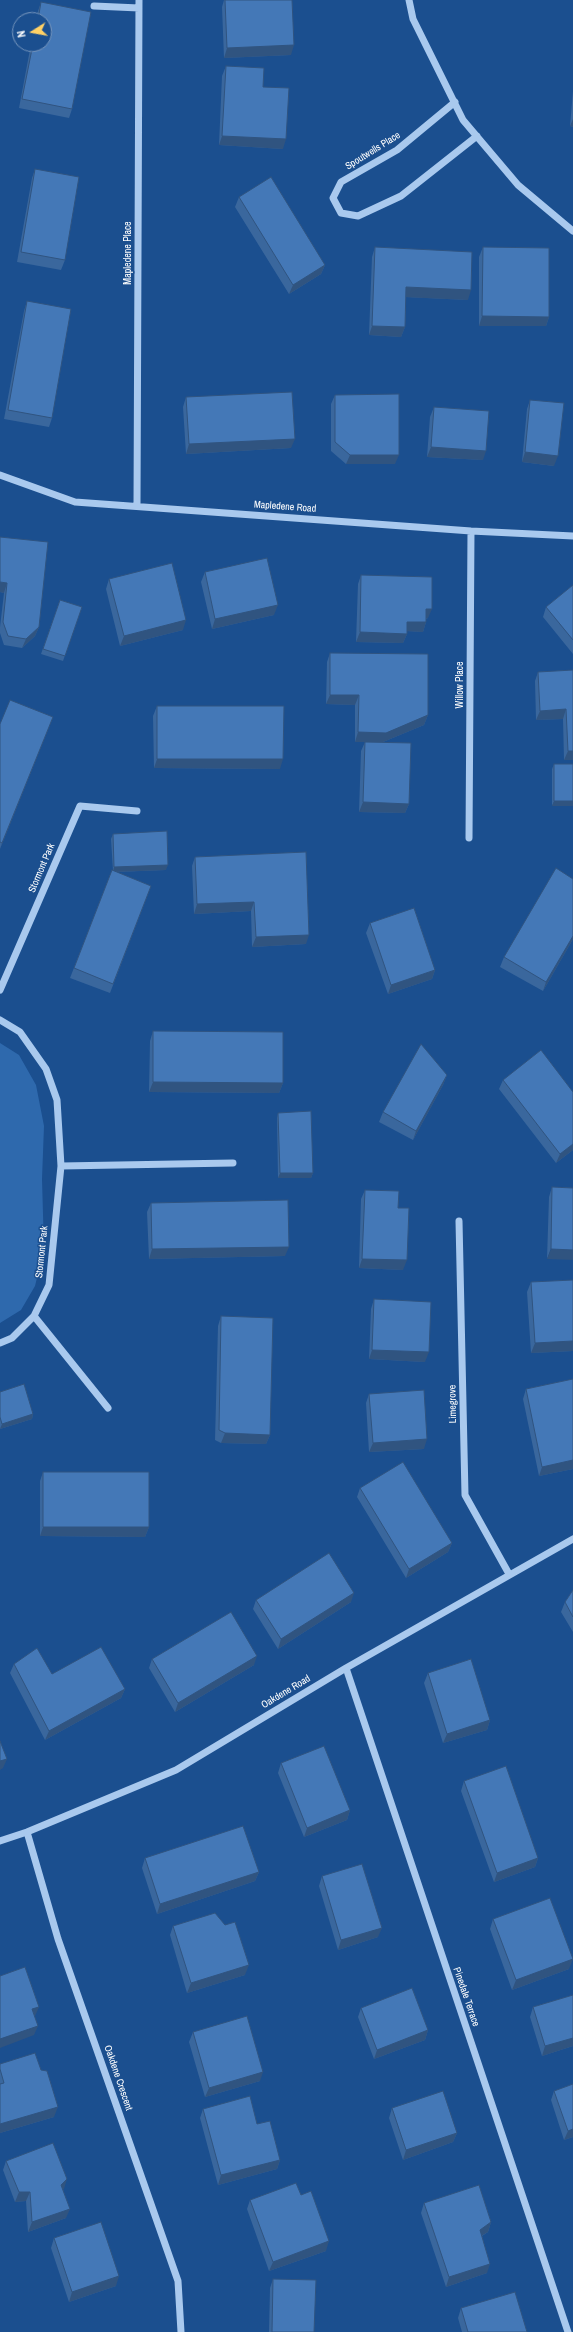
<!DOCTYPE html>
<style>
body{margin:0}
#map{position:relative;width:573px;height:2332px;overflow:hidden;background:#1b4f8f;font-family:"Archivo Narrow",sans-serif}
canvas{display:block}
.north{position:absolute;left:12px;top:12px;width:40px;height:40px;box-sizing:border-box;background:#1b4f8f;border:1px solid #7695bc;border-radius:50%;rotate:259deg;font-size:11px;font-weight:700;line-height:16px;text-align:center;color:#fff}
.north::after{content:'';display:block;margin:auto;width:14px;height:18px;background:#ffd166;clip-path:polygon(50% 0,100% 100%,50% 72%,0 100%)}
</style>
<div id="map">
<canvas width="573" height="2332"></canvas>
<div class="north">N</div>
</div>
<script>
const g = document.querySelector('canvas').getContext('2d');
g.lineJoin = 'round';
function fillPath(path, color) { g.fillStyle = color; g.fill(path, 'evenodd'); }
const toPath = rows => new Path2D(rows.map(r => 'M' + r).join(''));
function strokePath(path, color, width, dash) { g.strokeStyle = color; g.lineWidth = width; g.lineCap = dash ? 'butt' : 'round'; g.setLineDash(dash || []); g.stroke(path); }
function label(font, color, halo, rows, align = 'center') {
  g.font = font + ' "Archivo Narrow",sans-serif'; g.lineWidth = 3; g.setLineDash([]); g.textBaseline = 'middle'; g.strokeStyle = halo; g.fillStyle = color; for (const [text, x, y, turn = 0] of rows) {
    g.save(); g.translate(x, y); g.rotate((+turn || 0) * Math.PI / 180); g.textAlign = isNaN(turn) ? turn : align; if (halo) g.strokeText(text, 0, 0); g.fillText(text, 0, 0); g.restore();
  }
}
const green = toPath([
 [0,1043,19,1055,36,1085,44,1126,42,1179,44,1249,35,1286,21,1310,0,1323]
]);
const minor = toPath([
 [409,0,413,19,463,120,518,185,573,231],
 [94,6,139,8],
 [455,102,397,150,341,182,333,198,341,213,358,216,401,196,477,136],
 [0,475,75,502,471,531,573,536],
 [137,506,139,0],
 [469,838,471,531],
 [0,990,80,806,137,811],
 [0,1020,20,1032,46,1069,57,1100,61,1166,49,1285,34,1316,12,1338,0,1343],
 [61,1166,233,1163],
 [459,1221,465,1495,509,1574],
 [34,1316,108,1408],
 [346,1668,568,2332],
 [27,1832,58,1939,178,2281,181,2332],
 [0,1841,27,1832,176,1770,346,1668,573,1539]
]);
const wall = toPath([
 [224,0,225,0,291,55,224,58,222,7],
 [41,2,72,109,69,118,19,108,31,44,44,44,44,20,36,20,38,11],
 [226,66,263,87,283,149,219,145,222,76],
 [573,91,573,127,570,126],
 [35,169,65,260,61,270,17,262,32,178],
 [239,197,325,265,321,274,289,294,235,207],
 [375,247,468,300,406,297,405,327,401,337,369,335,372,257],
 [483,247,549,317,546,326,479,326,479,257],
 [27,301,52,418,49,427,4,419,24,311],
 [335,395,395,464,346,464,331,451,331,404],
 [186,397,291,448,186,454,183,407],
 [530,400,554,466,522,462,527,409],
 [434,407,483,460,427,457,430,417],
 [0,537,39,627,35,636,22,648,4,645,0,633,0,627,4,593,0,592],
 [205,572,274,615,212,629,201,582],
 [361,575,428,618,426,619,426,622,423,632,407,631,407,634,403,643,356,642,358,584],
 [109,579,183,630,120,646,106,589],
 [573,585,573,654,543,617,546,607],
 [60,600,82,607,63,661,41,654],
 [330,653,428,715,424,725,383,742,409,804,405,813,359,812,361,751,365,742,355,742,355,705,326,704,327,662],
 [573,670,573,760,564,760,563,719,536,720,535,681,538,672],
 [157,706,280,769,154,768,153,716],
 [0,724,49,727,0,849],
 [554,764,573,764,552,806,552,769],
 [113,834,166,870,116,872,151,886,110,993,70,978,112,870,113,871,111,839],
 [306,852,306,944,252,947,251,911,194,914,192,866,195,857],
 [370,923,435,970,432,979,388,994,366,933],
 [573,939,543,991,500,967,504,957],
 [153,1031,283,1083,279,1093,149,1092,150,1041],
 [447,1075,443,1085,413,1140,379,1122,383,1112],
 [503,1080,573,1092,573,1150,556,1163,499,1089],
 [278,1113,313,1173,311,1178,278,1178,277,1118],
 [552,1187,573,1188,547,1259,549,1197],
 [365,1190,398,1208,403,1270,359,1268,361,1199],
 [151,1203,285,1256,149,1259,147,1212],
 [573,1280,573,1351,531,1353,527,1292,531,1282],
 [374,1299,425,1362,369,1359,371,1309],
 [221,1316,270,1435,266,1444,221,1443,215,1440,218,1326],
 [573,1379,573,1469,539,1476,523,1399,526,1389],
 [0,1392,33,1414,32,1419,0,1429],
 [369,1394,424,1449,369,1452,366,1403],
 [43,1472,149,1527,145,1537,40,1536,40,1481],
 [360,1488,452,1543,448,1552,406,1578,357,1497],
 [573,1590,573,1632,561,1612,565,1602],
 [256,1600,351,1602,278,1649,253,1609],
 [152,1659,254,1665,175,1712,149,1668],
 [14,1664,52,1674,125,1689,121,1698,45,1740,10,1673],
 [428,1673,490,1720,487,1730,443,1743,424,1683],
 [281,1763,350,1810,347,1820,304,1837,278,1773],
 [464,1781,538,1858,535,1867,494,1882,461,1791],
 [145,1858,259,1872,255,1881,157,1914,142,1868],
 [322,1876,378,1937,338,1950,319,1886],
 [493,1919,569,1969,512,1990,490,1929],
 [173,1926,245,1975,187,1993,170,1935],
 [573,1995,573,2046,542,2056,530,2017,533,2007],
 [361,2008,428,2030,425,2040,374,2059,358,2017],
 [193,2032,260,2081,205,2097,189,2042],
 [0,2064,41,2070,54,2117,0,2133],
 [554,2091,573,2137,564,2140,551,2100],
 [392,2108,457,2133,453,2142,403,2160,389,2118],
 [203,2109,257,2124,280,2160,277,2169,218,2185,200,2118],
 [6,2161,64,2189,63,2189,66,2218,28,2232,26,2201,15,2202,3,2170],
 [301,2195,326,2251,269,2271,247,2209,250,2200],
 [424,2203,491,2222,488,2232,482,2236,487,2273,446,2287,421,2213],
 [54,2238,116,2286,69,2302,51,2248],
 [273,2279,314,2332,269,2332,270,2288],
 [461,2308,527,2332,462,2332,458,2318]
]);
const shadedWall = toPath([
 [294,45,291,55,224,58,227,48],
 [573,119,573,127,570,126],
 [222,136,286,139,283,149,219,145],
 [325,265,321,274,289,294,293,285],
 [406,287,471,290,468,300,403,297],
 [482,316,549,317,546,326,479,326],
 [372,326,405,327,401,337,369,335],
 [295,439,291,448,186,454,189,444],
 [431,447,486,451,483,460,427,457],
 [525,452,558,456,554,466,522,462],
 [350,455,399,455,395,464,346,464],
 [0,582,7,583,4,593,0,592],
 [278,605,274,615,212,629,215,619],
 [426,609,432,609,428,618,423,619],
 [186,620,183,630,120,646,124,636],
 [407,622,426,622,423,632,404,631],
 [39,627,35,636,22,648,26,639],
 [360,632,407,634,403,643,356,642],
 [330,695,359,695,355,705,326,704],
 [566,709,563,719,536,720,540,711],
 [428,715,424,725,383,742,355,742,358,732],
 [53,717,49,727,0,849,2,843],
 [568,751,573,751,573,760,564,760],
 [157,759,283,759,280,769,154,768],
 [554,801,573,801,573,806,552,806],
 [363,802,409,804,405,813,359,812],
 [168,865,166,870,113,872,114,867],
 [254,902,251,911,194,914,197,904],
 [309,935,306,944,252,947,256,937],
 [573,936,573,939,543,991,546,982],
 [435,970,432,979,388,994,391,985],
 [447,1075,443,1085,413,1140,416,1131],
 [153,1082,283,1083,279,1093,149,1092],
 [573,1144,573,1150,556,1163,560,1154],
 [280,1173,313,1173,311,1178,278,1178],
 [289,1247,285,1256,149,1259,152,1249],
 [551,1249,573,1250,573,1260,547,1259],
 [362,1259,407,1260,403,1270,359,1268],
 [573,1341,573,1351,531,1353,535,1343],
 [372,1350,429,1352,425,1362,369,1359],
 [33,1414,32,1419,0,1429,2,1424],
 [225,1433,270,1435,266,1444,221,1443],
 [427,1439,424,1449,369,1452,373,1443],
 [573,1460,573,1469,539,1476,542,1467],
 [43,1527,149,1527,145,1537,40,1536],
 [452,1543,448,1552,406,1578,409,1569],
 [354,1593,351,1602,278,1649,281,1639],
 [257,1656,254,1665,175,1712,178,1703],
 [125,1689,121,1698,45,1740,49,1731],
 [490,1720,487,1730,443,1743,447,1734],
 [7,1759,3,1768,0,1770,0,1761],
 [350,1810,347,1820,304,1837,307,1828],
 [538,1858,535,1867,494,1882,497,1873],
 [259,1872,255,1881,157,1914,160,1904],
 [382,1928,378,1937,338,1950,341,1940],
 [573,1959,569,1969,512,1990,516,1980],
 [249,1965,245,1975,187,1993,191,1983],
 [39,2007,35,2016,28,2019,32,2009],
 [38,2026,34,2035,0,2048,0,2039],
 [428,2030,425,2040,374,2059,377,2050],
 [573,2038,573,2046,542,2056,545,2046],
 [263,2072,260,2081,205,2097,209,2088],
 [58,2107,54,2117,0,2133,0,2124],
 [573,2129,573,2137,564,2140,568,2131],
 [457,2133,453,2142,403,2160,406,2150],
 [280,2160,277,2169,218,2185,221,2175],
 [67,2179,64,2189,58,2194,61,2185],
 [19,2192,30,2192,26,2201,15,2202],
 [70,2209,66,2218,28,2232,32,2222],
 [491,2222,488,2232,476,2239,480,2230],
 [329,2241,326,2251,269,2271,273,2262],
 [490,2264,487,2273,446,2287,449,2277],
 [119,2276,116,2286,69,2302,72,2292]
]);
const building = toPath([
 [225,0,292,0,294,45,227,48,225,0],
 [41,2,91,12,72,109,22,99,33,44,44,44,44,20,38,20,41,2],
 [226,66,264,68,263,87,289,88,286,139,222,136,226,66],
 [35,169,79,177,65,260,21,252,35,169],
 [271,177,325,265,293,285,239,197,271,177],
 [375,247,472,252,471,290,406,287,405,327,372,326,375,247],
 [483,247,549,248,549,317,482,316,483,247],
 [27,301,71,309,52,418,8,410,27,301],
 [292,392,295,439,189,444,186,397,292,392],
 [399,394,399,455,350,455,335,442,335,395,399,394],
 [530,400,564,403,558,456,525,452,530,400],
 [434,407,489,411,486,451,431,447,434,407],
 [0,537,48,542,39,627,26,639,8,636,3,622,7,583,0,582,0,537],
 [267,558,278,605,215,619,205,572,267,558],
 [172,563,186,620,124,636,109,579,172,563],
 [361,575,432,577,432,609,426,609,426,622,407,622,407,634,360,632,361,575],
 [573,585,573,640,546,607,573,585],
 [60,600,82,607,65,656,43,649,60,600],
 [330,653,428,654,428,715,386,733,358,732,359,695,330,695,330,653],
 [573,670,573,751,568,751,566,709,540,711,538,672,573,670],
 [10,700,53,717,2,843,0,842,0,724,10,700],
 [157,706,284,706,283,759,157,759,157,706],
 [365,742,411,743,409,804,363,802,365,742],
 [554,764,573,764,573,801,554,801,554,764],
 [167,831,168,865,114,867,113,834,167,831],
 [306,852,309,935,256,937,254,902,197,904,195,857,306,852],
 [556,868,573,879,573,936,546,982,504,957,556,868],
 [112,870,151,886,113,984,74,968,112,870],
 [414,908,435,970,391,985,370,923,414,908],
 [153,1031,283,1032,283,1083,153,1082,153,1031],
 [421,1044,447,1075,416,1131,383,1112,421,1044],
 [541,1050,573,1092,573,1144,560,1154,503,1080,541,1050],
 [311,1111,313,1173,280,1173,278,1113,311,1111],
 [552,1187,573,1188,573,1250,551,1249,552,1187],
 [365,1190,399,1191,398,1208,409,1208,407,1260,362,1259,365,1190],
 [288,1200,289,1247,152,1249,151,1203,288,1200],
 [573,1280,573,1341,535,1343,531,1282,573,1280],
 [374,1299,431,1302,429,1352,372,1350,374,1299],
 [221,1316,273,1318,270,1435,225,1433,219,1430,221,1316],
 [573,1379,573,1460,542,1467,526,1389,573,1379],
 [24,1384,33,1414,2,1424,0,1417,0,1392,24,1384],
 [424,1390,427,1439,373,1443,369,1394,424,1390],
 [403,1462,452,1543,409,1569,360,1488,403,1462],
 [43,1472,149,1472,149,1527,43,1527,43,1472],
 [329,1553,354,1593,281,1639,256,1600,329,1553],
 [573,1590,573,1617,565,1602,573,1590],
 [231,1612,257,1656,178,1703,152,1659,231,1612],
 [101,1647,125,1689,49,1731,14,1664,37,1648,52,1674,101,1647],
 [471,1659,490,1720,447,1734,428,1673,471,1659],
 [0,1741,7,1759,0,1761,0,1741],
 [324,1746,350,1810,307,1828,281,1763,324,1746],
 [506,1766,538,1858,497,1873,464,1781,506,1766],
 [243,1826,259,1872,160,1904,145,1858,243,1826],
 [362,1864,382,1928,341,1940,322,1876,362,1864],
 [550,1898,573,1959,516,1980,493,1919,550,1898],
 [215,1913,225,1925,235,1922,249,1965,191,1983,173,1926,215,1913],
 [25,1967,39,2007,32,2009,38,2026,0,2039,0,1976,25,1967],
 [412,1988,428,2030,377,2050,361,2008,412,1988],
 [573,1995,573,2038,545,2046,533,2007,573,1995],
 [247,2016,263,2072,209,2088,193,2032,247,2016],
 [35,2053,41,2070,47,2071,58,2107,0,2124,0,2084,4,2083,0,2069,0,2064,35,2053],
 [573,2084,573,2129,568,2131,554,2091,573,2084],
 [443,2091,457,2133,406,2150,392,2108,443,2091],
 [250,2096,257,2124,270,2121,280,2160,221,2175,203,2109,250,2096],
 [53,2143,67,2179,61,2185,70,2209,32,2222,30,2192,19,2192,6,2161,53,2143],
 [296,2183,301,2195,311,2191,329,2241,273,2262,250,2200,296,2183],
 [479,2185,491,2222,480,2230,490,2264,449,2277,424,2203,479,2185],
 [101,2222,119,2276,72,2292,54,2238,101,2222],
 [273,2279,316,2280,314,2332,272,2332,273,2279],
 [515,2292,527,2332,468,2332,461,2308,515,2292]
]);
const streetNames = [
 ["Spoutwells Place",373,151,-32],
 ["Mapledene Place",128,253,-90],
 ["Mapledene Road",285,507,4],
 ["Willow Place",460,685,-90],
 ["Stormont Park",42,868,-67],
 ["Stormont Park",42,1252,-84],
 ["Limegrove",453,1404,-91],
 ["Oakdene Road",286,1692,-31],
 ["Pinedale Terrace",466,1997,71],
 ["Oakdene Crescent",118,2078,71]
];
fillPath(green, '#2e69ad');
strokePath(minor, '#a9c9ee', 7);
fillPath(wall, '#3a679d');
fillPath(shadedWall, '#305480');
fillPath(building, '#4478b7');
strokePath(building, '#305480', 1);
label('10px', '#fff', '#1b4f8f', streetNames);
</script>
